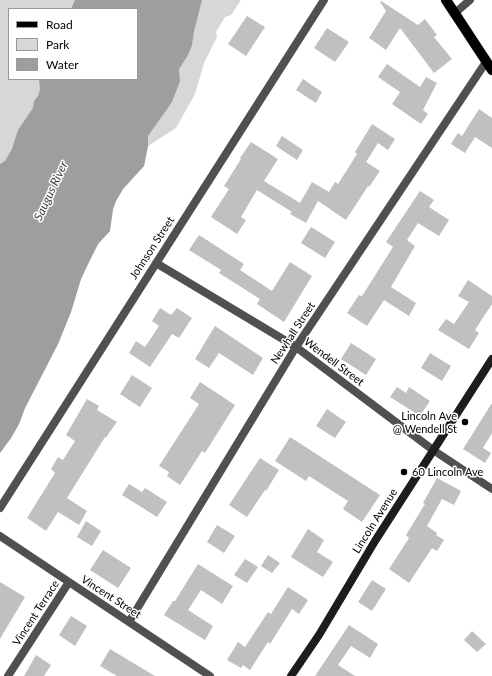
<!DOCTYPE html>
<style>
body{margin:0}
#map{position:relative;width:492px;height:676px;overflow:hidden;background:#fff;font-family:Lato,sans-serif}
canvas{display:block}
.legend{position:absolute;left:8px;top:8px;width:130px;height:72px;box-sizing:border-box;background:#fff;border:1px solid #999;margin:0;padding:5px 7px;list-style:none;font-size:12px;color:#000}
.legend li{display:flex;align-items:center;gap:8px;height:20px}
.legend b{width:20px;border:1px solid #999}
</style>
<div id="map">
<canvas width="492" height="676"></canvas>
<ul class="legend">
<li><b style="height:5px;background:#000"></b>Road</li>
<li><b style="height:11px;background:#d7d7d7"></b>Park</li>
<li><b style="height:11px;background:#9e9e9e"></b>Water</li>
</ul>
</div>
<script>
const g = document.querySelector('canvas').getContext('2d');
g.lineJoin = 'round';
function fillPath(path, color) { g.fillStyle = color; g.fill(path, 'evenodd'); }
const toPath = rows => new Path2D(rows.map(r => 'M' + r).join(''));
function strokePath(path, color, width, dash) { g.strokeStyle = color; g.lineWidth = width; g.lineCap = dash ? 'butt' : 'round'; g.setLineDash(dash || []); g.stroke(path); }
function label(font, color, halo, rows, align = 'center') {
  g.font = font + ' Lato,sans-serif'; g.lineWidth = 3; g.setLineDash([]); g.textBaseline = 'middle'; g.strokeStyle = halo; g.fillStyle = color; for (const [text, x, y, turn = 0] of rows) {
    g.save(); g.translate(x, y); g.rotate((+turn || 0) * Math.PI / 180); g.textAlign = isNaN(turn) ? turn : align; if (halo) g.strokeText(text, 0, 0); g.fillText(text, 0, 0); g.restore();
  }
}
const green = toPath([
 [0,0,241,0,231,15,225,17,216,32,217,37,204,63,195,94,176,128,148,146,144,166,123,189,116,201,113,209,110,231,98,244,89,262,81,279,71,312,58,344,25,408,19,424,11,438,0,453],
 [9,9,137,9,137,79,9,79]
]);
const water = toPath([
 [75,0,202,0,194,31,192,45,188,55,179,69,180,81,172,102,148,136,148,146,144,166,123,189,116,201,113,209,110,231,98,244,89,262,81,279,71,312,58,344,25,408,19,424,11,438,0,453,0,164,5,161,12,149,18,130,33,108,34,101,38,96,40,90,39,79,137,79,137,9,71,9]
]);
const building = toPath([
 [381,1,418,25,425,19,437,35,434,37,452,59,434,73,400,28,386,50,369,38,386,11,380,2],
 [247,16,265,27,246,56,228,44],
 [327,28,349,42,335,62,314,48],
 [387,64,420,87,426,77,437,83,423,110,428,114,421,124,392,104,400,92,378,77],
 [303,79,322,92,316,103,296,90],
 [479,109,492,118,492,148,475,137,465,153,451,144,458,133,462,136],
 [372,124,395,139,388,150,378,143,366,162,380,171,369,187,368,186,346,220,318,201,306,223,290,214,292,212,257,190,241,217,246,220,237,234,211,217,229,189,224,186,241,159,240,158,251,142,278,159,264,181,300,203,312,182,329,192,335,182,338,184,357,154,355,152],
 [282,136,303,150,297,160,276,146],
 [420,191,434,200,429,207,449,220,439,236,418,223,407,240,415,246,391,287,416,303,409,316,384,300,367,326,347,313,359,295,362,296,393,247,386,242],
 [311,227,335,242,325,258,301,243],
 [199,235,244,264,240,270,272,291,290,262,312,276,284,322,257,304,260,299,219,273,221,270,189,250],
 [468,280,492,296,492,304,475,330,479,333,469,349,438,330,446,319,454,324,469,302,458,296],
 [160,308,171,315,177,308,192,318,179,338,172,334,150,367,129,353,136,341,145,347,159,326,152,321],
 [215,326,263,358,253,375,219,353,209,368,195,359],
 [351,343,376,359,366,375,341,359],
 [430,353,451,366,442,381,421,368],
 [132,375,152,388,140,407,120,394],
 [200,382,235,405,205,453,202,451,180,485,167,476,169,472,159,466,199,404,190,398],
 [397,387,406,393,409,387,430,401,420,416,390,397],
 [87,399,99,406,97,410,117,422,109,433,106,438,105,437,67,498,87,511,79,525,58,512,46,531,27,518,55,473,51,469,58,457,63,460,75,441,66,435],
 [492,403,492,433,483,448,491,453,485,463,463,449],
 [327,409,346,422,335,438,316,426],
 [290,437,380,495,362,522,343,509,348,501,309,476,306,481,275,461],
 [260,458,279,470,266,491,265,490,247,517,229,505],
 [437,478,461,491,454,505,442,499,427,526,437,533,436,535,444,540,437,551,432,548,409,583,389,569,409,538,406,535,425,504,423,503],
 [129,484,142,492,145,488,167,502,157,517,122,495],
 [86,521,101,531,92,546,77,537],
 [217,525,235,536,224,553,207,542],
 [308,529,324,540,317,552,333,562,323,577,291,557],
 [103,550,131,568,118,588,90,570],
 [268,555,280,563,272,573,261,566],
 [245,559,258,567,247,583,234,575],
 [198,564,233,586,222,604,201,590,188,610,213,626,205,640,164,615,173,601,175,601],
 [372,580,386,589,372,611,358,602],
 [0,582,25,597,0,639],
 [288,587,308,600,299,614,292,609,270,644,268,642,250,670,243,665,241,668,227,660,238,642,245,647,268,612,271,614],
 [71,616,87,626,75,646,59,635],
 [349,625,378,644,370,658,351,646,338,665,355,676,315,676],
 [472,631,486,644,477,652,464,640],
 [110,649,155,676,117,676,100,666],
 [36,655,51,665,44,676,24,676]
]);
const street = toPath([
 [455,13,470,0],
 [156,263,296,347,433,450,492,489],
 [0,508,324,0],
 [0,536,210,676],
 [129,622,296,347,486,62],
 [8,676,69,582]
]);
const secondary = toPath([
 [291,676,319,635,375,541,492,359]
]);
const primary = toPath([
 [446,0,492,70]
]);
const markers = [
 [465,422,4,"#000"],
 [404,472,4,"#000"]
];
const streetNames = [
 ["Johnson Street",152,248,-57],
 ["Newhall Street",293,333,-57],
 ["Wendell Street",334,362,37],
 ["Lincoln Avenue",375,521,-58],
 ["Vincent Street",111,597,33],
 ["Vincent Terrace",36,613,-57]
];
const poiNames = [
 ["Lincoln Ave",457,416],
 ["@ Wendell St",457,429],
 ["60 Lincoln Ave",412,472,"left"]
];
const waterNames = [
 ["Saugus River",51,191,-65]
];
fillPath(green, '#d7d7d7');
fillPath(water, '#9e9e9e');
fillPath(building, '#c0c0c0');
strokePath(primary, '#dbdbdb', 11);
strokePath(street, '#505050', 8);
strokePath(secondary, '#1d1d1d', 8);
strokePath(primary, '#000', 10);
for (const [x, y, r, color] of markers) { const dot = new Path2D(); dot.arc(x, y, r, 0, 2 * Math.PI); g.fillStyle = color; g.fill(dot); strokePath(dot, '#fff', 1.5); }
label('11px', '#000', '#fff', streetNames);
label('11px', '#000', '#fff', poiNames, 'right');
label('italic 12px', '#3f3f3f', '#fff', waterNames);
</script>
